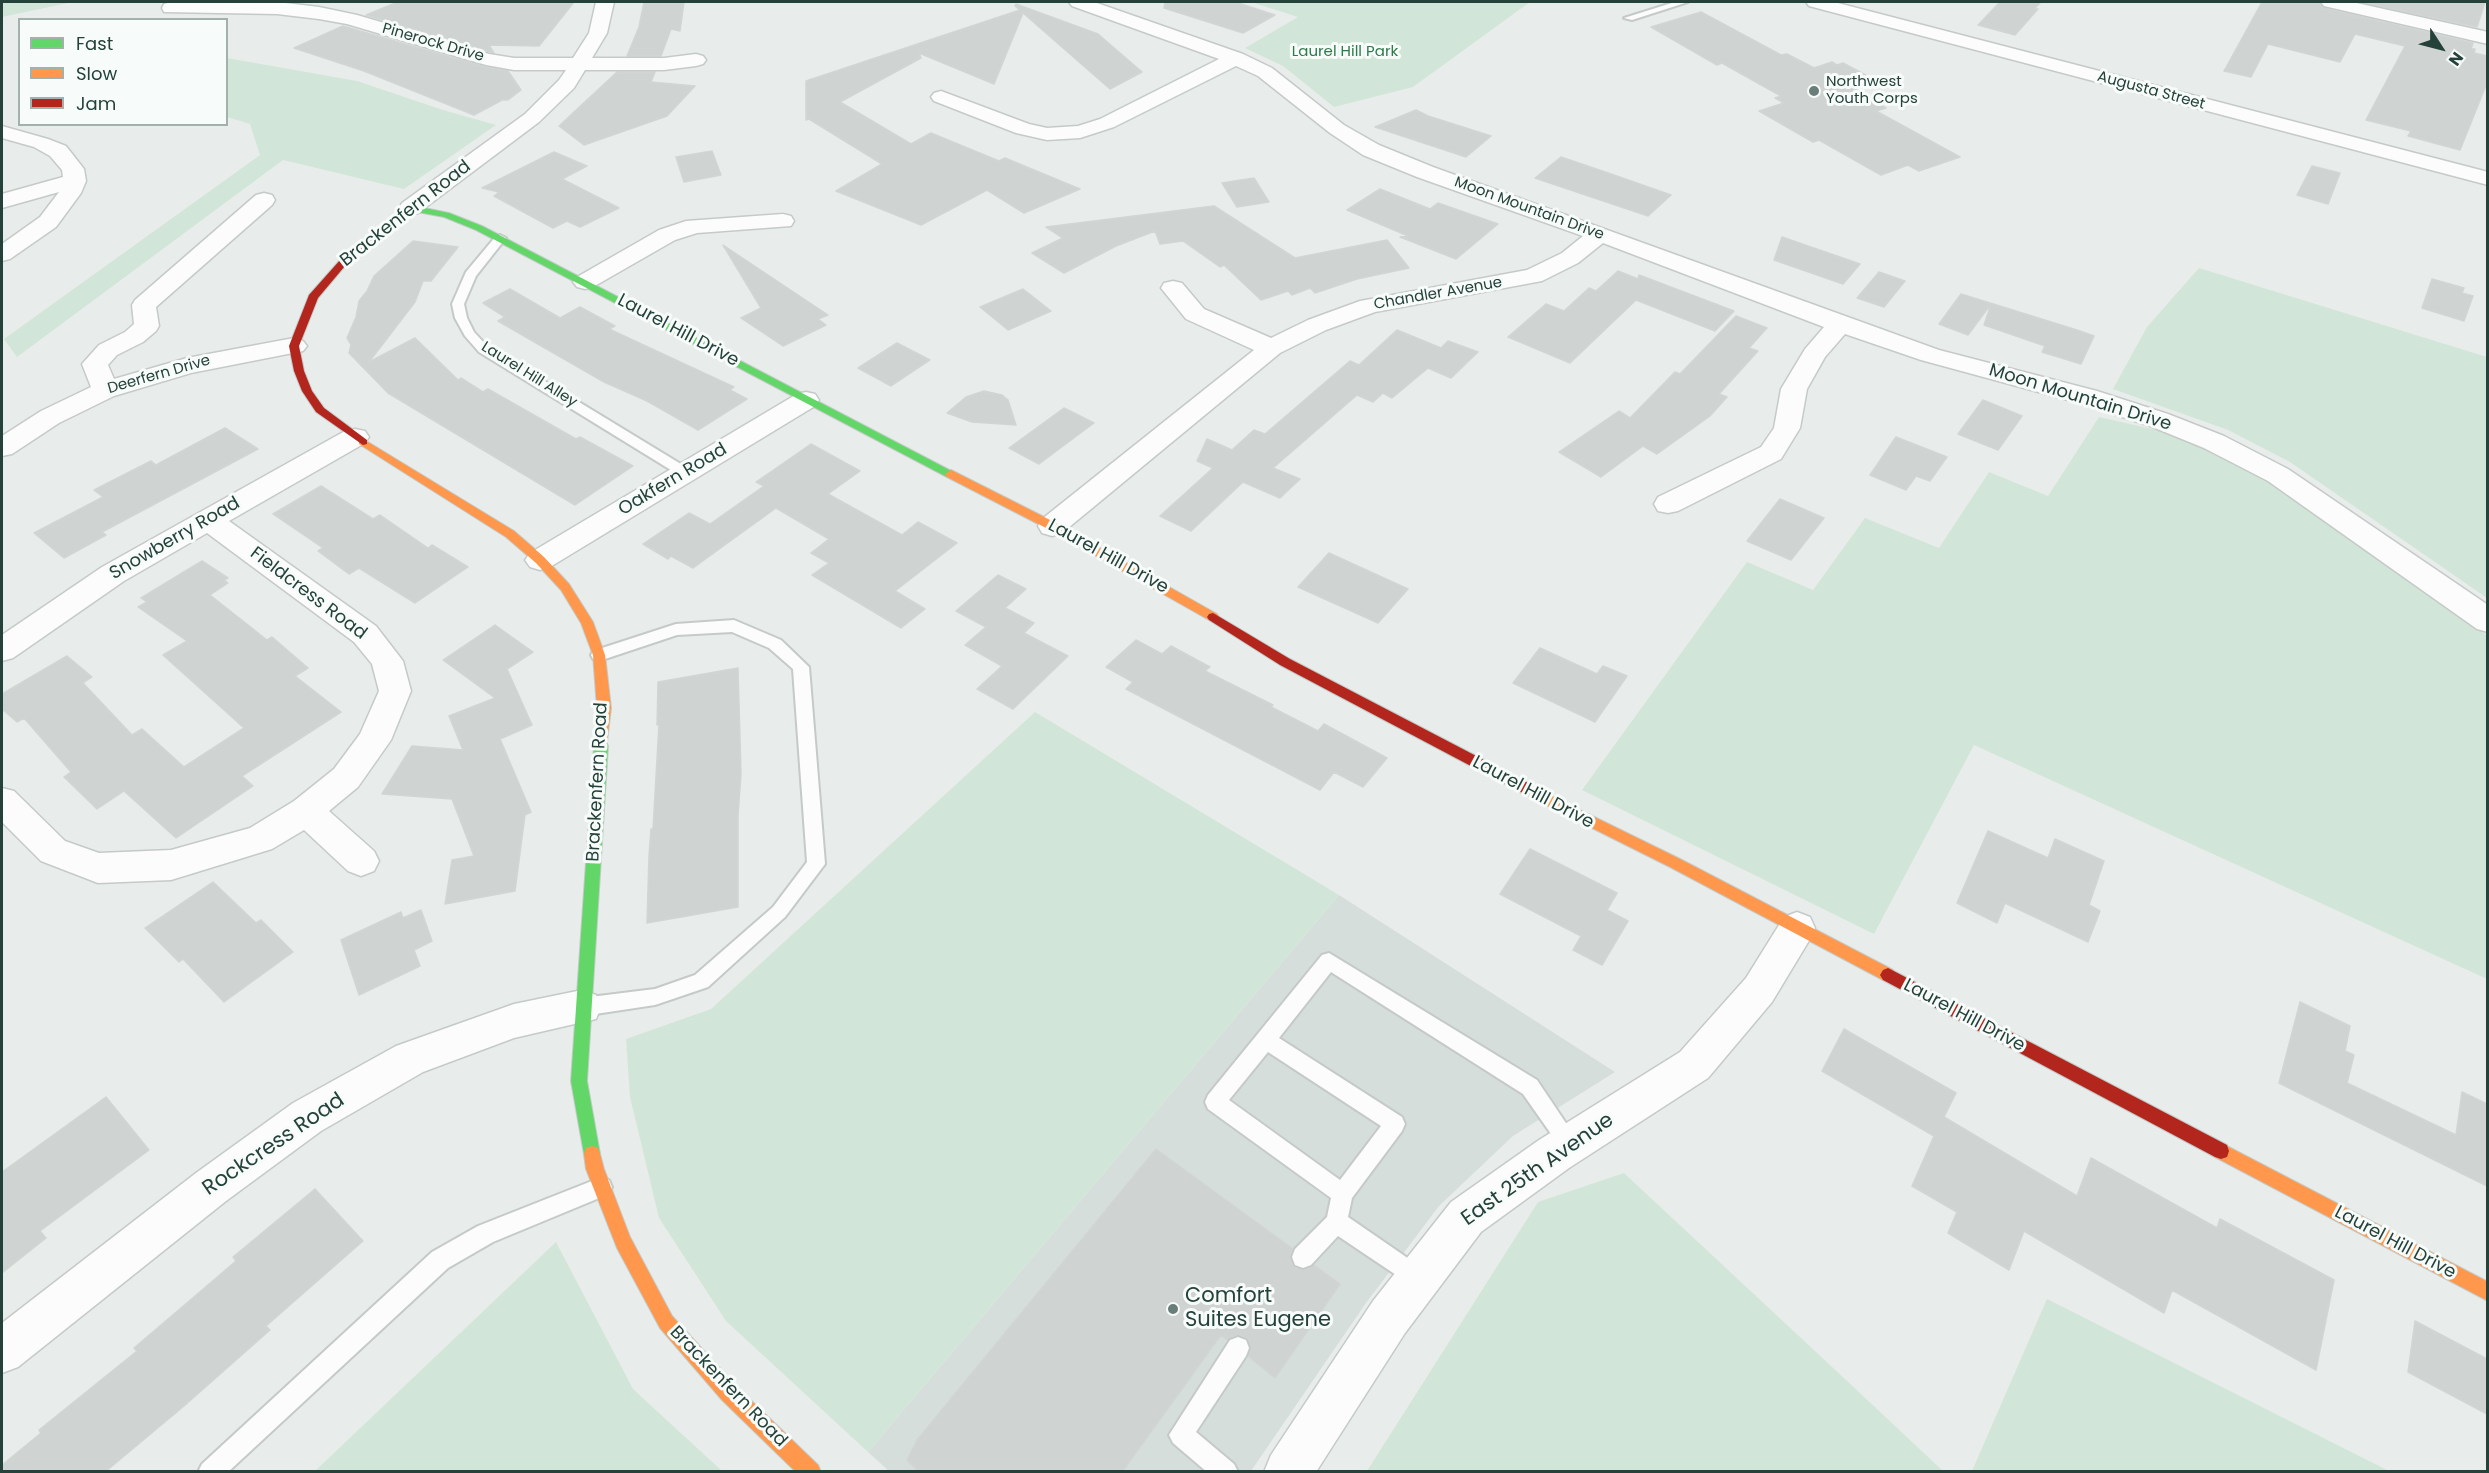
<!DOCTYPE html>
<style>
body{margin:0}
#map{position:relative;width:2489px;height:1473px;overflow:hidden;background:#e8edeb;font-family:Poppins,sans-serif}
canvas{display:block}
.frame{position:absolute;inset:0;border:3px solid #24423a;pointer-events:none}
.legend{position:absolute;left:18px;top:18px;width:210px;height:108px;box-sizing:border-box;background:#f7fbf9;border:2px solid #a3b1ad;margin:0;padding:8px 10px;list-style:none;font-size:18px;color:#24423a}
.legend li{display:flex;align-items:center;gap:12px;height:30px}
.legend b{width:30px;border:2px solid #a3b1ad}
.north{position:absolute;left:2411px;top:18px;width:60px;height:60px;-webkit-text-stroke:4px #f7fbf9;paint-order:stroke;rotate:126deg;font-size:16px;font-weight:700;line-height:24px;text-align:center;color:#24423a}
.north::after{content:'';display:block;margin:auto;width:21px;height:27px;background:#24423a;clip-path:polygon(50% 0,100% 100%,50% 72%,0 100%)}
</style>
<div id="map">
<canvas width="2489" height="1473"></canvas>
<div class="frame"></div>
<ul class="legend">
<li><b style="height:8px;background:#63d668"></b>Fast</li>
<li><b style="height:8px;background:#ff974d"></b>Slow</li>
<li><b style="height:8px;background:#b3261e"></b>Jam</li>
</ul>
<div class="north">N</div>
</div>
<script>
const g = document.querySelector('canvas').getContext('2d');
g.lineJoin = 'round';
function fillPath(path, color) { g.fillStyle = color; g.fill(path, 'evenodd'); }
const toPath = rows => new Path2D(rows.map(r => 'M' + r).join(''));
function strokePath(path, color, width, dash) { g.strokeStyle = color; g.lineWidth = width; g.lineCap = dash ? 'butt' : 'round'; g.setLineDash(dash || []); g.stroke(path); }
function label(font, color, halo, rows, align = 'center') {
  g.font = font + ' Poppins,sans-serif'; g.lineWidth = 6; g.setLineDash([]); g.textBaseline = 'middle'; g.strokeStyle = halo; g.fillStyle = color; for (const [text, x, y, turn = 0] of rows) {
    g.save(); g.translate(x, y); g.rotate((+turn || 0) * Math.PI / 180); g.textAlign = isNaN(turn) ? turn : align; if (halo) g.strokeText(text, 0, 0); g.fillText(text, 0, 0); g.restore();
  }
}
const built = toPath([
 [1339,895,1615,1072,1513,1136,1439,1206,1366,1303,1251,1471,890,1472,868,1452]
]);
const green = toPath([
 [2,2,73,2,2,17],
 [1251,2,1530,2,1413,87,1334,107,1283,66,1245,48,1298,17],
 [227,58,357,81,443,110,496,125,404,189,283,160,17,357,4,339,260,155,250,124,227,117],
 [2199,268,2487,357,2487,598,2290,462,2228,430,2113,389,2147,327],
 [2099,417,2179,435,2251,469,2487,635,2487,979,1974,745,1874,934,1582,790,1747,562,1813,590,1865,518,1939,548,1989,472,2048,496],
 [1035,712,1339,895,868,1452,726,1321,659,1218,630,1097,626,1039,711,1009],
 [1624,1173,1845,1379,1943,1471,1367,1471,1538,1202],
 [556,1242,633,1389,722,1471,315,1471],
 [2047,1299,2389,1471,1972,1471]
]);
const building = toPath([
 [398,2,574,2,539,46,489,45,494,53,366,15,398,2],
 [644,2,684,2,680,31,671,29,661,56,627,56,639,27,644,2],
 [1165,2,1235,2,1275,15,1243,33,1164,8,1165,2],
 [2000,2,2041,2,2034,9,2038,9,2015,35,1978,25,2000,2],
 [2262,2,2319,2,2323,8,2473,43,2471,49,2475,49,2474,53,2487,56,2487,83,2460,150,2408,136,2411,131,2366,120,2405,46,2355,34,2340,62,2268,44,2251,77,2224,71,2262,2],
 [2360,2,2485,2,2477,27,2360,2],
 [1016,4,1098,34,1142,72,1110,89,1023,13,994,84,919,53,921,58,840,102,911,144,931,133,999,161,1005,158,1080,189,1024,213,987,190,921,225,836,191,882,164,809,119,806,120,806,81,1020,10,1015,6,1016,4],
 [1701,12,1781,55,1787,54,1814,68,1832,62,1837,65,1843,63,1879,82,1853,90,1886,108,1876,111,1960,157,1919,171,1908,165,1881,175,1819,140,1813,142,1759,111,1784,103,1775,98,1781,96,1722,63,1717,65,1651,27,1701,12],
 [343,26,485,67,508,71,521,90,508,100,502,100,474,115,364,71,294,48,343,26],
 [617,72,655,72,651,82,695,86,667,116,584,145,559,126,617,72],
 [1416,110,1428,116,1491,136,1466,157,1375,127,1416,110],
 [712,151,721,175,684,182,676,157,712,151],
 [554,152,587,166,562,179,619,208,580,227,567,221,553,228,494,196,499,192,482,188,554,152],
 [1561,157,1611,174,1671,195,1648,216,1535,178,1561,157],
 [2312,166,2340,173,2328,204,2297,195,2312,166],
 [1254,178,1269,202,1237,207,1222,183,1254,178],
 [1380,189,1430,209,1438,203,1498,224,1456,259,1400,237,1408,236,1347,210,1380,189],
 [1214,206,1295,258,1387,240,1409,268,1357,279,1315,293,1310,288,1292,295,1288,291,1261,300,1224,265,1220,267,1183,241,1160,244,1155,231,1116,246,1064,273,1032,253,1063,238,1046,227,1214,206],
 [1782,237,1860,264,1843,284,1774,260,1782,237],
 [413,241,458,247,431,281,423,281,415,302,369,362,415,338,458,380,461,378,483,392,488,389,576,439,580,437,633,466,575,505,388,393,349,353,351,345,347,338,356,317,359,301,367,291,374,276,413,241],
 [723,245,828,315,818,319,826,325,783,346,741,318,761,308,723,245],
 [1618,271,1638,279,1639,275,1734,311,1715,331,1636,300,1570,363,1508,337,1546,304,1564,311,1589,288,1596,291,1618,271],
 [1879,272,1905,281,1884,307,1857,298,1879,272],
 [2432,279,2464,288,2462,293,2473,296,2464,321,2422,308,2432,279],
 [510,289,560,318,580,307,615,326,609,329,734,387,730,390,747,399,698,430,647,401,604,382,498,321,505,317,483,303,510,289],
 [1023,289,1051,311,1008,330,980,307,1023,289],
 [1961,294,2077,330,2094,336,2081,364,2042,352,2045,346,1984,325,1991,304,1968,335,1939,324,1961,294],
 [1736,316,1767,328,1749,348,1758,351,1719,394,1727,397,1710,416,1657,454,1643,446,1601,477,1559,452,1619,411,1630,418,1675,372,1680,374,1736,316],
 [1397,330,1441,348,1448,341,1478,352,1451,378,1428,368,1392,398,1383,393,1373,402,1357,395,1273,468,1300,479,1280,498,1243,482,1191,531,1160,516,1213,468,1197,461,1207,439,1232,450,1254,430,1265,434,1350,361,1359,365,1397,330],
 [897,343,930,360,891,386,858,368,897,343],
 [984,391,1002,395,1008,400,1016,425,972,422,947,413,966,397,984,391],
 [1983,400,2022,416,1998,450,1958,434,1983,400],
 [1064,408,1094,423,1039,464,1009,448,1064,408],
 [225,428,258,449,102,532,106,535,64,558,34,533,103,497,94,490,151,461,156,465,225,428],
 [1896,437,1947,457,1930,481,1916,476,1906,490,1870,475,1896,437],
 [811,444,860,471,828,494,902,535,918,522,957,543,895,591,925,609,901,628,812,575,829,563,811,553,829,539,776,508,693,568,671,556,668,559,643,544,689,513,710,524,764,486,756,482,811,444],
 [321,486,373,519,380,515,428,548,432,545,468,567,415,603,359,568,349,574,318,551,323,548,273,514,321,486],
 [1780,499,1824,518,1791,560,1747,541,1780,499],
 [1329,553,1408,589,1378,623,1298,587,1329,553],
 [202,561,228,578,224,580,228,583,210,595,267,640,272,637,308,668,295,676,341,712,242,776,253,786,176,838,124,791,97,809,64,777,71,772,24,718,17,722,2,709,2,694,67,656,92,677,83,683,132,735,142,729,184,767,244,728,163,655,187,641,138,607,147,602,141,598,202,561],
 [998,575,1026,589,1005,608,1034,623,1024,633,1068,656,1013,709,977,689,1002,666,965,645,986,627,956,611,998,575],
 [495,625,533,652,507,669,532,725,500,739,531,812,525,815,515,891,445,904,452,860,474,856,452,799,382,794,412,746,463,750,449,716,495,698,443,660,495,625],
 [1136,640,1162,654,1171,646,1210,667,1205,671,1273,705,1271,707,1318,731,1324,724,1387,758,1363,787,1334,772,1320,790,1126,689,1133,682,1106,667,1136,640],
 [1540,648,1597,674,1603,666,1627,676,1595,722,1513,683,1540,648],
 [738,668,741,774,738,816,738,907,647,923,649,856,651,829,653,829,659,724,657,725,658,682,738,668],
 [1988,831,2048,858,2055,839,2104,861,2089,905,2100,911,2088,942,2005,903,1997,923,1957,903,1988,831],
 [1530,849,1617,893,1607,910,1628,921,1602,965,1573,950,1581,936,1500,894,1530,849],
 [213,882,256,923,261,920,293,952,224,1002,183,959,179,962,145,928,213,882],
 [421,910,432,941,414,950,420,966,359,995,341,940,401,912,403,918,421,910],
 [2300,1002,2350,1026,2345,1051,2354,1055,2347,1083,2456,1135,2462,1092,2487,1104,2487,1186,2279,1083,2300,1002],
 [1844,1029,1956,1093,1944,1117,2077,1196,2091,1158,2217,1228,2220,1219,2334,1280,2316,1370,2172,1290,2164,1313,2024,1231,2009,1270,1948,1233,1957,1212,1912,1186,1934,1136,1822,1071,1844,1029],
 [106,1097,149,1150,40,1231,46,1238,2,1273,2,1172,106,1097],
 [1156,1149,1293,1249,1290,1258,1294,1267,1304,1270,1314,1265,1340,1284,1275,1378,1248,1356,1251,1347,1247,1338,1237,1335,1227,1340,1221,1335,1122,1472,919,1472,907,1460,917,1440,1156,1149],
 [315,1189,363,1241,266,1326,270,1330,184,1406,105,1472,2,1472,2,1465,41,1433,39,1430,137,1351,134,1348,236,1261,233,1257,315,1189],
 [2415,1321,2487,1359,2487,1414,2408,1372,2415,1321]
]);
const lane = toPath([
 [1675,2,1688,2,1632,20,1624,18,1675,2],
 [500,235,506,238,476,276,464,304,467,318,474,332,487,346,689,469,691,472,689,475,679,475,479,352,465,336,455,318,452,304,466,272,496,236,500,235],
 [734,620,781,640,809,667,825,864,785,917,708,987,655,1005,582,1016,575,1013,572,1007,575,1001,582,998,655,989,695,975,773,907,807,862,793,669,769,648,732,632,677,635,599,661,593,659,591,655,593,651,676,624,734,620],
 [1329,953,1537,1080,1580,1144,1577,1151,1570,1154,1563,1151,1523,1094,1331,972,1279,1038,1402,1117,1405,1124,1402,1131,1352,1198,1348,1217,1425,1270,1428,1278,1425,1286,1417,1289,1338,1236,1311,1265,1303,1268,1295,1265,1292,1257,1295,1249,1327,1217,1331,1198,1208,1109,1205,1102,1208,1095,1322,955,1329,953],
 [1268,1052,1381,1126,1340,1180,1229,1100,1268,1052],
 [602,1177,609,1180,612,1187,609,1194,493,1242,448,1268,228,1472,198,1472,202,1464,432,1252,478,1226,602,1177],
 [1238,1337,1246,1340,1249,1348,1246,1356,1196,1432,1234,1464,1238,1472,1207,1472,1173,1443,1169,1435,1230,1340,1238,1337]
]);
const street = toPath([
 [171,2,277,2,319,7,357,15,489,54,514,58,573,58,589,33,596,2,614,2,607,33,592,58,664,58,696,54,703,56,706,60,703,64,696,66,664,70,585,70,574,88,539,122,418,213,410,215,402,213,399,208,402,203,525,114,559,80,566,70,514,70,486,65,347,24,319,19,277,14,164,12,162,8,164,4,171,2],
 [1069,2,1094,2,1243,54,1272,68,1344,125,1379,145,1433,167,1939,350,2097,391,2168,414,2224,436,2288,469,2488,605,2488,632,2477,629,2268,481,2204,448,2150,426,2079,403,1921,360,1845,334,1825,357,1807,389,1800,428,1781,459,1678,511,1668,513,1658,511,1654,504,1658,497,1761,447,1774,428,1781,389,1805,349,1824,327,1603,243,1578,263,1542,281,1375,312,1326,330,1280,353,1062,533,1052,536,1042,533,1038,526,1042,519,1254,350,1186,319,1161,288,1164,283,1173,281,1182,283,1204,309,1271,338,1308,320,1360,301,1527,270,1562,253,1583,236,1417,177,1363,155,1330,133,1258,76,1236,66,1114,127,1080,138,1047,140,1016,133,934,101,931,97,934,93,941,91,1029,124,1047,128,1078,126,1100,119,1219,59,1072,6,1069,2],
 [1806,2,1834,2,2488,172,2488,185,1809,6,1806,2],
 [2321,2,2352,2,2488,32,2488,44,2324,6,2321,2],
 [2,126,48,139,66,146,84,169,86,181,81,193,56,227,10,259,2,261,2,244,40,217,59,192,2,208,2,194,63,177,62,170,50,156,34,147,2,138,2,126],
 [264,193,272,195,275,200,272,205,156,307,159,326,156,331,143,342,117,355,108,365,114,379,187,358,294,338,303,341,307,346,303,351,191,373,114,396,59,423,12,454,2,456,2,436,41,411,91,387,82,364,99,345,125,332,134,324,132,305,135,300,256,195,264,193],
 [783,214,791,216,794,221,791,226,697,233,675,240,593,287,585,289,577,287,573,282,577,277,659,230,686,221,783,214],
 [806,392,815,394,819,400,815,406,550,567,540,570,530,567,525,560,530,553,797,394,806,392],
 [355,429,365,431,369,437,365,443,229,521,376,626,403,661,411,691,391,740,358,787,329,811,374,851,379,861,374,871,361,876,348,871,304,830,272,849,171,880,98,883,41,861,2,822,2,788,14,791,65,841,99,853,171,850,250,828,294,801,334,769,360,734,379,691,372,664,354,642,207,533,124,581,13,658,2,661,2,635,102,567,345,431,355,429],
 [1797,912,1810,917,1815,928,1810,939,1772,1002,1708,1078,1569,1168,1481,1232,1405,1333,1316,1472,1264,1472,1271,1455,1373,1301,1451,1202,1539,1140,1680,1052,1746,978,1784,917,1797,912],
 [582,990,596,995,601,1007,596,1019,514,1038,423,1072,321,1131,226,1201,18,1367,2,1373,2,1323,196,1173,293,1103,396,1046,514,1004,582,990]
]);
const fast = toPath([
 [410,205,449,213,482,226,957,474,955,477,947,477,476,230,444,217,412,211,394,224,388,224,388,220,410,205],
 [601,741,606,742,608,746,587,1081,600,1154,598,1160,592,1162,586,1160,584,1154,571,1081,594,746,596,742,601,741]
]);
const slow = toPath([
 [363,439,514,531,544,557,569,584,593,622,605,655,611,708,606,750,596,750,594,746,597,708,593,655,581,623,561,590,536,563,506,537,359,444,359,440,363,439],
 [951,470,1056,523,1217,614,1219,617,1217,620,1209,620,1048,529,947,477,945,474,951,470],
 [1525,783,1680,859,1893,970,1896,975,1893,980,1888,982,1883,980,1670,867,1520,792,1518,788,1520,784,1525,783],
 [2221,1143,2488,1282,2488,1301,2215,1157,2213,1151,2215,1145,2221,1143],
 [592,1146,598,1148,600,1154,604,1169,630,1237,672,1316,736,1386,818,1465,821,1472,796,1472,722,1400,660,1328,617,1248,586,1169,584,1154,586,1148,592,1146]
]);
const jam = toPath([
 [388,220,396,222,355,254,318,298,299,346,304,371,312,391,324,408,367,440,367,444,363,445,316,412,302,391,294,371,289,346,309,295,349,250,388,220],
 [1213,613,1290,659,1530,784,1532,788,1530,792,1520,792,1280,665,1209,620,1207,617,1209,614,1213,613],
 [1888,968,2227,1145,2229,1151,2227,1157,2221,1159,2215,1157,1883,980,1880,975,1883,970,1888,968]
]);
const markers = [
 [1814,91,6,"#697e78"],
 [1173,1309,6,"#697e78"]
];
const farStreetnames = [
 ["Pinerock Drive",433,43,16],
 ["Augusta Street",2151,91,15],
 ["Moon Mountain Drive",1529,209,20],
 ["Chandler Avenue",1438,294,-10],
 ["Deerfern Drive",159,375,-16],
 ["Laurel Hill Alley",529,375,32]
];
const farParknames = [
 ["Laurel Hill Park",1345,52]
];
const farPoinames = [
 ["Northwest",1826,82],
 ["Youth Corps",1826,99]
];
const streetNames = [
 ["Brackenfern Road",406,214,-38],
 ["Laurel Hill Drive",678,331,28],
 ["Moon Mountain Drive",2080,398,17],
 ["Oakfern Road",673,480,-31],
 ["Snowberry Road",175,539,-30],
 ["Laurel Hill Drive",1108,557,29],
 ["Fieldcress Road",308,594,37],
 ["Brackenfern Road",598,782,-87],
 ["Laurel Hill Drive",1533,793,28],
 ["Laurel Hill Drive",1964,1016,28],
 ["Laurel Hill Drive",2395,1243,28],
 ["Brackenfern Road",728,1387,46]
];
const nearStreetnames = [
 ["Rockcress Road",274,1145,-34],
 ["East 25th Avenue",1538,1170,-35]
];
const nearPoinames = [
 ["Comfort",1185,1297],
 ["Suites Eugene",1185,1321]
];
fillPath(built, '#d6dedb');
fillPath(green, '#d1e6d8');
fillPath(building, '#cfd4d2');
strokePath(building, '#d1d6d4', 1.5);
strokePath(lane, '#c5cac8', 4);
strokePath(street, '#c5cac8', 3);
strokePath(fast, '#c3cbc8', 2);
strokePath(slow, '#c3cbc8', 2);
strokePath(jam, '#c3cbc8', 2);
fillPath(lane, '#fcfcfc');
fillPath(street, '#fcfcfc');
fillPath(fast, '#63d668');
fillPath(slow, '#ff974d');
fillPath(jam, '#b3261e');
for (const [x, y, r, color] of markers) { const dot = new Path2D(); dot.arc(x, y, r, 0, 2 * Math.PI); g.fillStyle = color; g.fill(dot); strokePath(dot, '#f7fbf9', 2); }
label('15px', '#24423a', '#f7fbf9', farStreetnames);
label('15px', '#2d7a4b', '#f7fbf9', farParknames);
label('15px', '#24423a', '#f7fbf9', farPoinames, 'left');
label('18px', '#24423a', '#f7fbf9', streetNames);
label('21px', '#24423a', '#f7fbf9', nearStreetnames);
label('21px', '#24423a', '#f7fbf9', nearPoinames, 'left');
</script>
